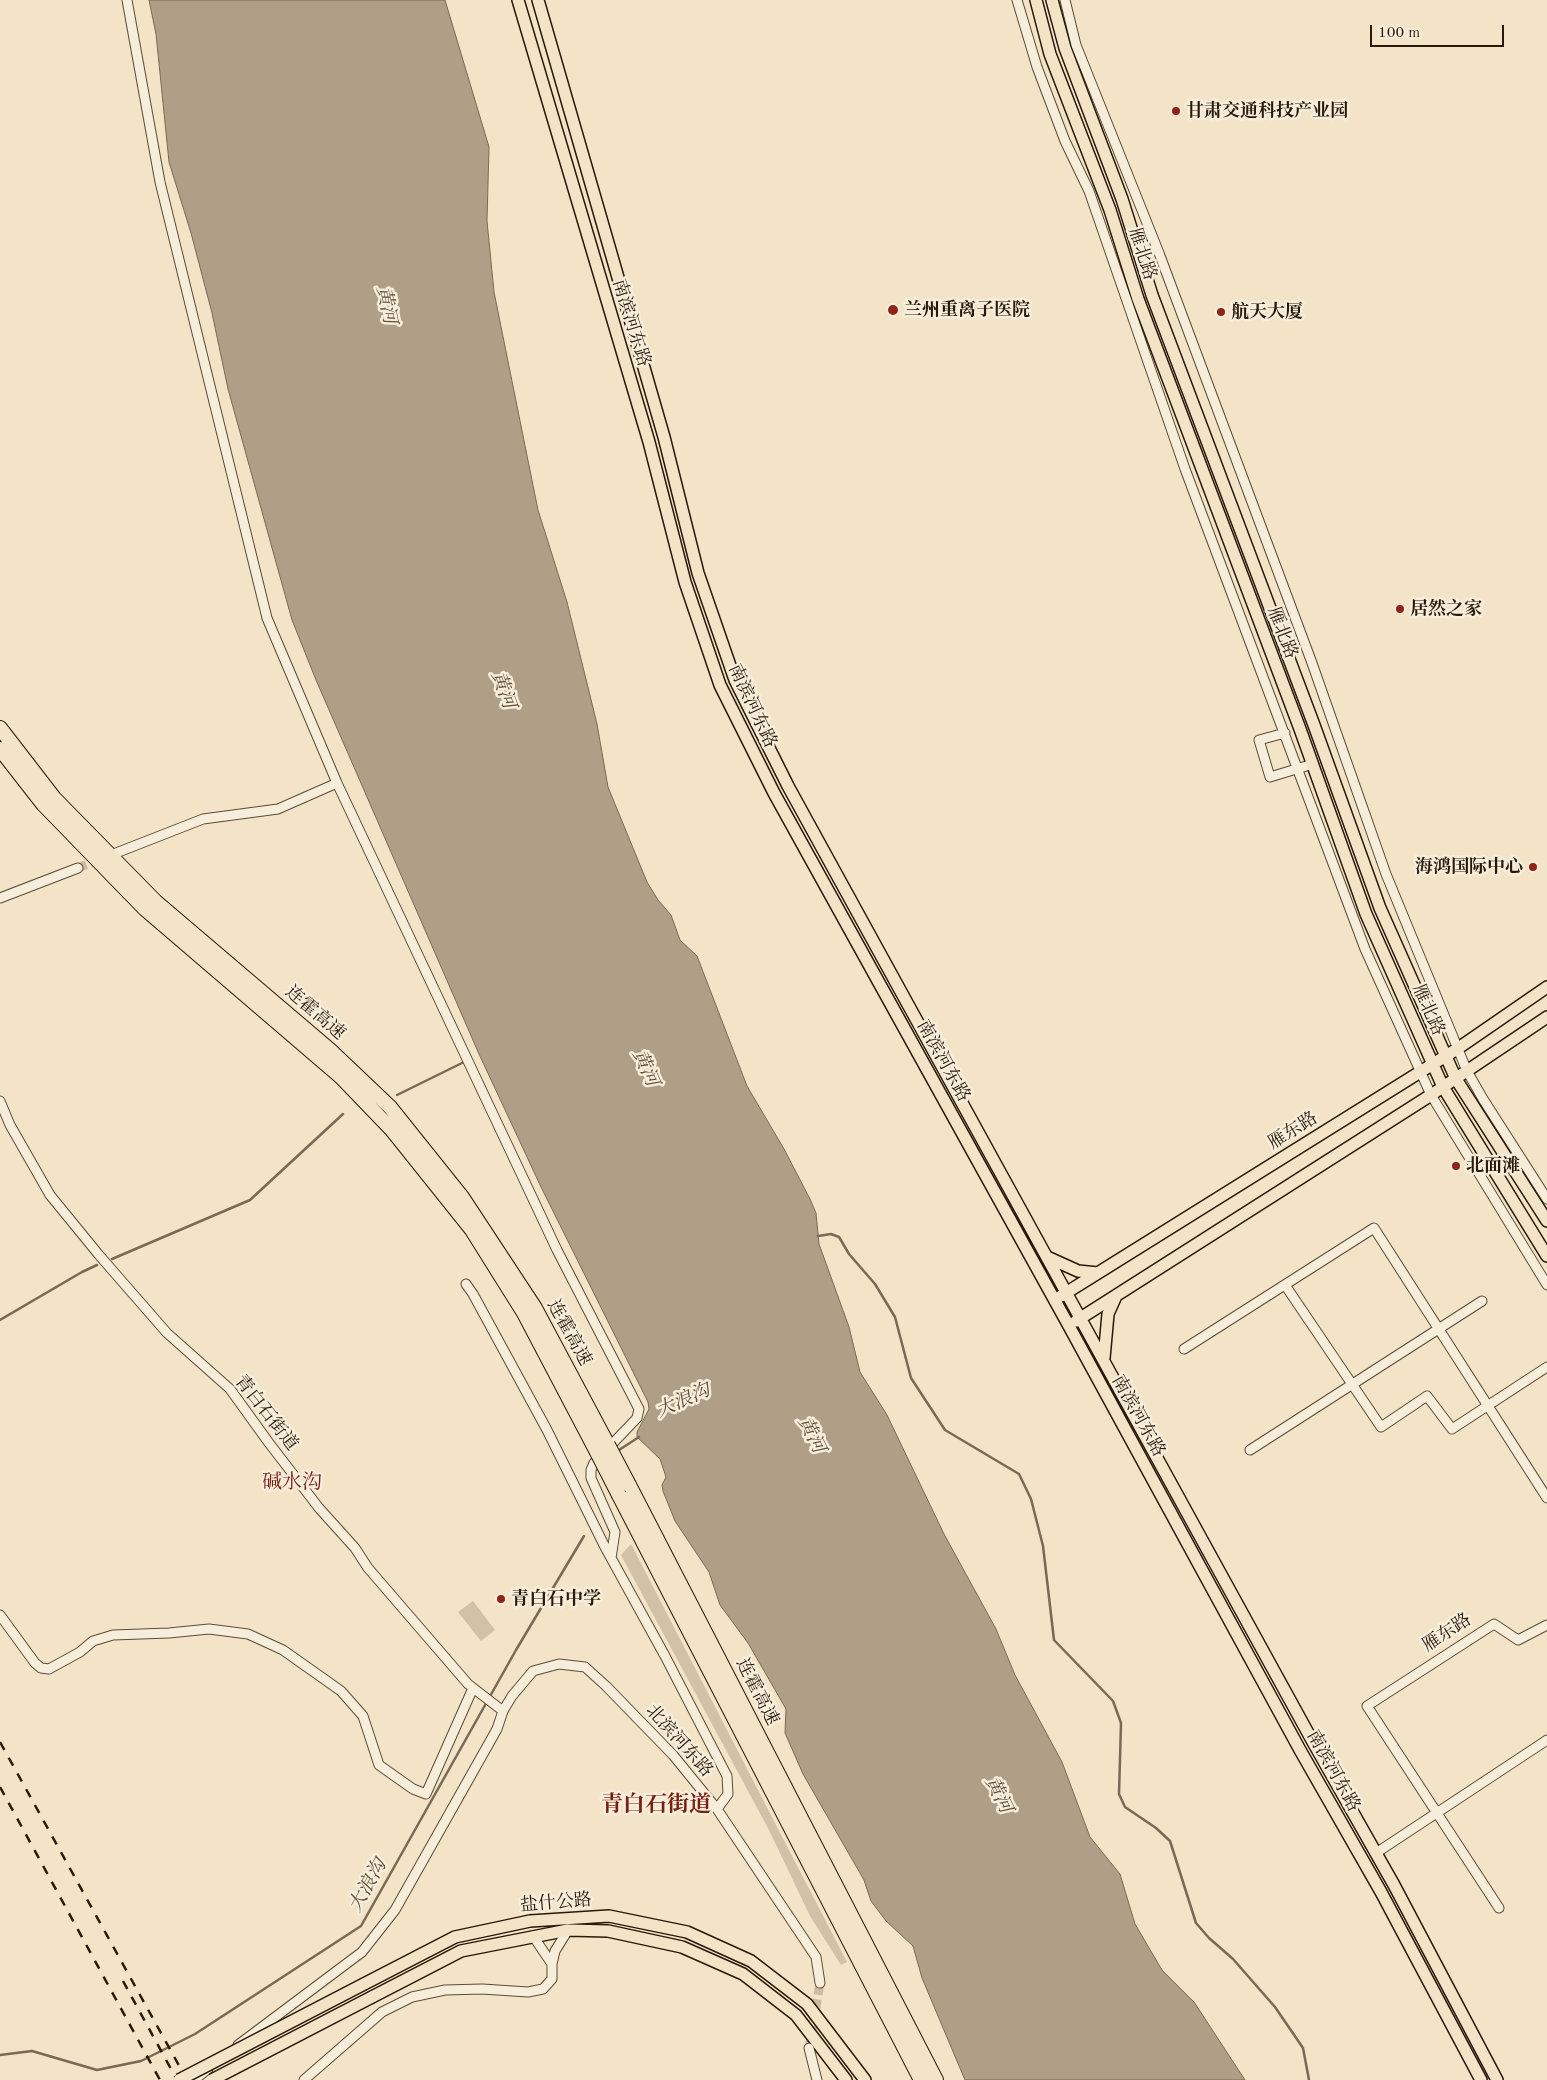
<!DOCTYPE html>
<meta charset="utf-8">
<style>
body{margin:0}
#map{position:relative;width:1547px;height:2080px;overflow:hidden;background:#f3e3c7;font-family:"Old Standard TT",serif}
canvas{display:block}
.scale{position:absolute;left:1370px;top:25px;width:134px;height:22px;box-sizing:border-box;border:2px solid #271a08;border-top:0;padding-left:6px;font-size:15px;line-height:18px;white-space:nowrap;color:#271a08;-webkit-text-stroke:4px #f7eddb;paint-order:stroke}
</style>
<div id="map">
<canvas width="1547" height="2080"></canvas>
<div class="scale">100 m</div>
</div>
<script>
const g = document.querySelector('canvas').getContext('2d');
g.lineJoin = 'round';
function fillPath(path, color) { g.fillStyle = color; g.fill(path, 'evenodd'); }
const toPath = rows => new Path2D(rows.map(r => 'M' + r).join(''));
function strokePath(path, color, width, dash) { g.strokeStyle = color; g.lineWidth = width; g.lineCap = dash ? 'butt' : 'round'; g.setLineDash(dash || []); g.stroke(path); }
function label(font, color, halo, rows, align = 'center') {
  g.font = font + ' "Old Standard TT","Noto Serif SC",serif'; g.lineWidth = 5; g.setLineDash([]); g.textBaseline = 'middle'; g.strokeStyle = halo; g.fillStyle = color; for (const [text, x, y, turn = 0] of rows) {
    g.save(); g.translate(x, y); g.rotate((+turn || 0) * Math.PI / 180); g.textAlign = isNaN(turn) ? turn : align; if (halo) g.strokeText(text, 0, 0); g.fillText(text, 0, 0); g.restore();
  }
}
const green = toPath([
 [631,1544,791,1854,847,1962,841,1965,810,1916,769,1830,621,1555],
 [473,1601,495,1630,481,1641,458,1612]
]);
const water = toPath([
 [149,0,445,0,489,147,487,221,494,292,538,510,567,602,597,724,608,787,647,882,658,900,671,915,680,940,697,956,747,1086,784,1149,810,1199,816,1213,819,1244,849,1327,860,1372,887,1415,944,1534,996,1629,1015,1675,1062,1762,1090,1837,1120,1874,1135,1924,1162,1970,1194,2002,1245,2080,965,2080,922,1978,913,1946,886,1921,871,1901,864,1880,803,1774,785,1733,786,1709,748,1643,720,1605,709,1572,675,1521,663,1491,662,1485,666,1477,660,1459,637,1437,637,1432,649,1409,648,1402,541,1187,479,1054,316,680,292,620,228,389,212,313,191,233,169,162,156,34,149,0]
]);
const stream = toPath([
 [397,1095,462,1063],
 [818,1236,831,1234,839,1237,849,1254,875,1284,895,1317,911,1378,945,1430,1019,1474,1031,1499,1043,1546,1054,1640,1113,1701,1121,1723,1119,1794,1125,1807,1156,1828,1170,1841,1196,1923,1209,1938,1233,1959,1275,2007,1303,2048,1309,2080],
 [112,1259,250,1200,343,1114],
 [0,1320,82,1272,97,1265],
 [619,1450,639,1437],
 [0,2055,32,2051,97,2070,141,2061,195,2034,361,1926,516,1650,584,1536]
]);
const minorTunnel = toPath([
 [78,868,102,858],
 [809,2048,820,1983]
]);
const minor = toPath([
 [127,0,160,182,267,618,337,783,557,1250,639,1409,637,1418,594,1463,591,1470,591,1478,615,1532,611,1558],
 [1017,0,1037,67,1065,141,1089,191,1185,469,1365,949,1431,1095,1547,1285],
 [1065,0,1076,45,1159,253,1312,663,1386,874,1467,1071,1483,1099,1547,1199],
 [1285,733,1259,740,1270,777,1313,764],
 [116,853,203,819,278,809,337,783],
 [0,898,78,868],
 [0,1101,10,1125,50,1195,99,1255,167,1333,230,1389,269,1443,319,1508,355,1548,368,1568,468,1684,503,1711],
 [466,1284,473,1294,547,1430,605,1547,665,1656,727,1776,728,1794,717,1809],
 [1285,1285,1381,1427,1427,1396,1452,1429,1547,1367],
 [1184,1349,1374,1228,1547,1498],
 [1250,1450,1482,1301],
 [0,1615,35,1663,41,1668,49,1669,80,1652,93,1641,113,1635,169,1633,209,1629,248,1634,283,1650,341,1691,363,1716,379,1765,413,1789,426,1794,473,1688],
 [1376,1853,1547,1740],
 [1499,1908,1367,1706,1494,1624,1518,1640,1547,1625],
 [533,1936,552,1964,555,1951,568,1930],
 [238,2045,362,1952,395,1910,497,1729,503,1711,512,1696,533,1671,559,1664,585,1667,606,1686,673,1755,717,1809,816,1957,820,1983],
 [809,2048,817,2080],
 [194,2080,208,2069],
 [304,2080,382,2012,412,1997,445,1990,482,1989,528,1992,543,1989,552,1979,552,1964]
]);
const major = toPath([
 [518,0,649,442,685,582,720,685,774,793,1069,1326,1300,1750,1381,1892,1481,2080],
 [538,0,664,437,698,573,735,680,788,786,1313,1742,1394,1885,1497,2080],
 [1036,0,1050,54,1110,210,1138,299,1300,729,1366,914,1443,1087,1547,1256],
 [1052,0,1065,48,1122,199,1152,295,1314,725,1380,908,1456,1079,1547,1221],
 [1047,1257,1078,1271,1098,1273],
 [1061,1296,1457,1049,1547,987],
 [1076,1321,1431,1095,1547,1017],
 [1104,1358,1108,1314,1116,1296],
 [364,1984,455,1937,530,1921,609,1916,687,1932,751,1961,807,2004,865,2080],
 [372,1997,461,1951,568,1930,608,1931,682,1947,743,1974,796,2015,846,2080]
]);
const highway = toPath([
 [0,728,54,798,155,901,330,1050,390,1107,462,1197,535,1308,608,1445],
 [0,749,43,804,145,909,341,1077,392,1130,472,1230,524,1313,598,1454],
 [629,1485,936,2080],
 [619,1495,921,2080]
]);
const rail = toPath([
 [0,1742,187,2080],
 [0,1787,160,2080],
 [123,1981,177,2080]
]);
const majorBridge = toPath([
 [179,2080,364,1984],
 [212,2080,372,1997]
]);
const highwayBridge = toPath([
 [608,1445,629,1485],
 [598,1454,619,1495]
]);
const markers = [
 [1176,111,5,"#8f2418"],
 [893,310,6,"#8f2418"],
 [1221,312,5,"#8f2418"],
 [1400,609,5,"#8f2418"],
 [1533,867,5,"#8f2418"],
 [1456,1166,5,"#8f2418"],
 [501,1599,5,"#8f2418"]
];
const poiNames = [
 ["甘肃交通科技产业园",1186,111],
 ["兰州重离子医院",904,310],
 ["航天大厦",1231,312],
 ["居然之家",1410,609],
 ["海鸿国际中心",1523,867,"right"],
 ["北面滩",1466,1166],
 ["青白石中学",511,1599]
];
const streetNames = [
 ["雁北路",1142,254,72],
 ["南滨河东路",631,323,73],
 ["雁北路",1282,633,69],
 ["南滨河东路",752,706,65],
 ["雁北路",1428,1010,66],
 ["连霍高速",315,1013,41],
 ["南滨河东路",943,1061,61],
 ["雁东路",1293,1131,-32],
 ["连霍高速",569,1333,61],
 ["青白石街道",266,1413,52],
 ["南滨河东路",1138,1416,61],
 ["雁东路",1447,1633,-33],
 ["连霍高速",757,1692,63],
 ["北滨河东路",679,1741,48],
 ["南滨河东路",1333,1771,61],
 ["盐什公路",556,1903,-5]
];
const waterNames = [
 ["黄河",386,305,78],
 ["黄河",503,690,70],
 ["黄河",645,1068,66],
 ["大浪沟",683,1401,-24],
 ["黄河",811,1435,63],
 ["黄河",998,1795,63],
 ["大浪沟",368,1886,-61]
];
const quarterNames = [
 ["碱水沟",292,1483]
];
const districtNames = [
 ["青白石街道",656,1805]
];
fillPath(green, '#d0c1a7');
fillPath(water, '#ae9f86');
strokePath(water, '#786a54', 1);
strokePath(stream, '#786a54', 2.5);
strokePath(minorTunnel, '#cabba1', 9, [9, 4.5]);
strokePath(minor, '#5a4c38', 11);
strokePath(major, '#271a08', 14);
strokePath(highway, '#271a08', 16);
strokePath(minor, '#f7eddb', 9);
strokePath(major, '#f3e3c7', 11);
strokePath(highway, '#f3e3c7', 14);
strokePath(rail, '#271a08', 2.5, [9, 9]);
strokePath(majorBridge, '#271a08', 14, []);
strokePath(highwayBridge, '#271a08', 16, []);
strokePath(majorBridge, '#f3e3c7', 11);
strokePath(highwayBridge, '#f3e3c7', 14);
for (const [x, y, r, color] of markers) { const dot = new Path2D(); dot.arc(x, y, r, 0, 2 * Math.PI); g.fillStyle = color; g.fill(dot); strokePath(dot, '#f7eddb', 2); }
label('bold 18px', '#271a08', '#f7eddb', poiNames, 'left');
label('18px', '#271a08', '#f7eddb', streetNames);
label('italic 19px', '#5d4f3a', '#f7eddb', waterNames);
label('20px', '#7a1f14', '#f7eddb', quarterNames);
label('bold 22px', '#7a1f14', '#f7eddb', districtNames);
</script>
